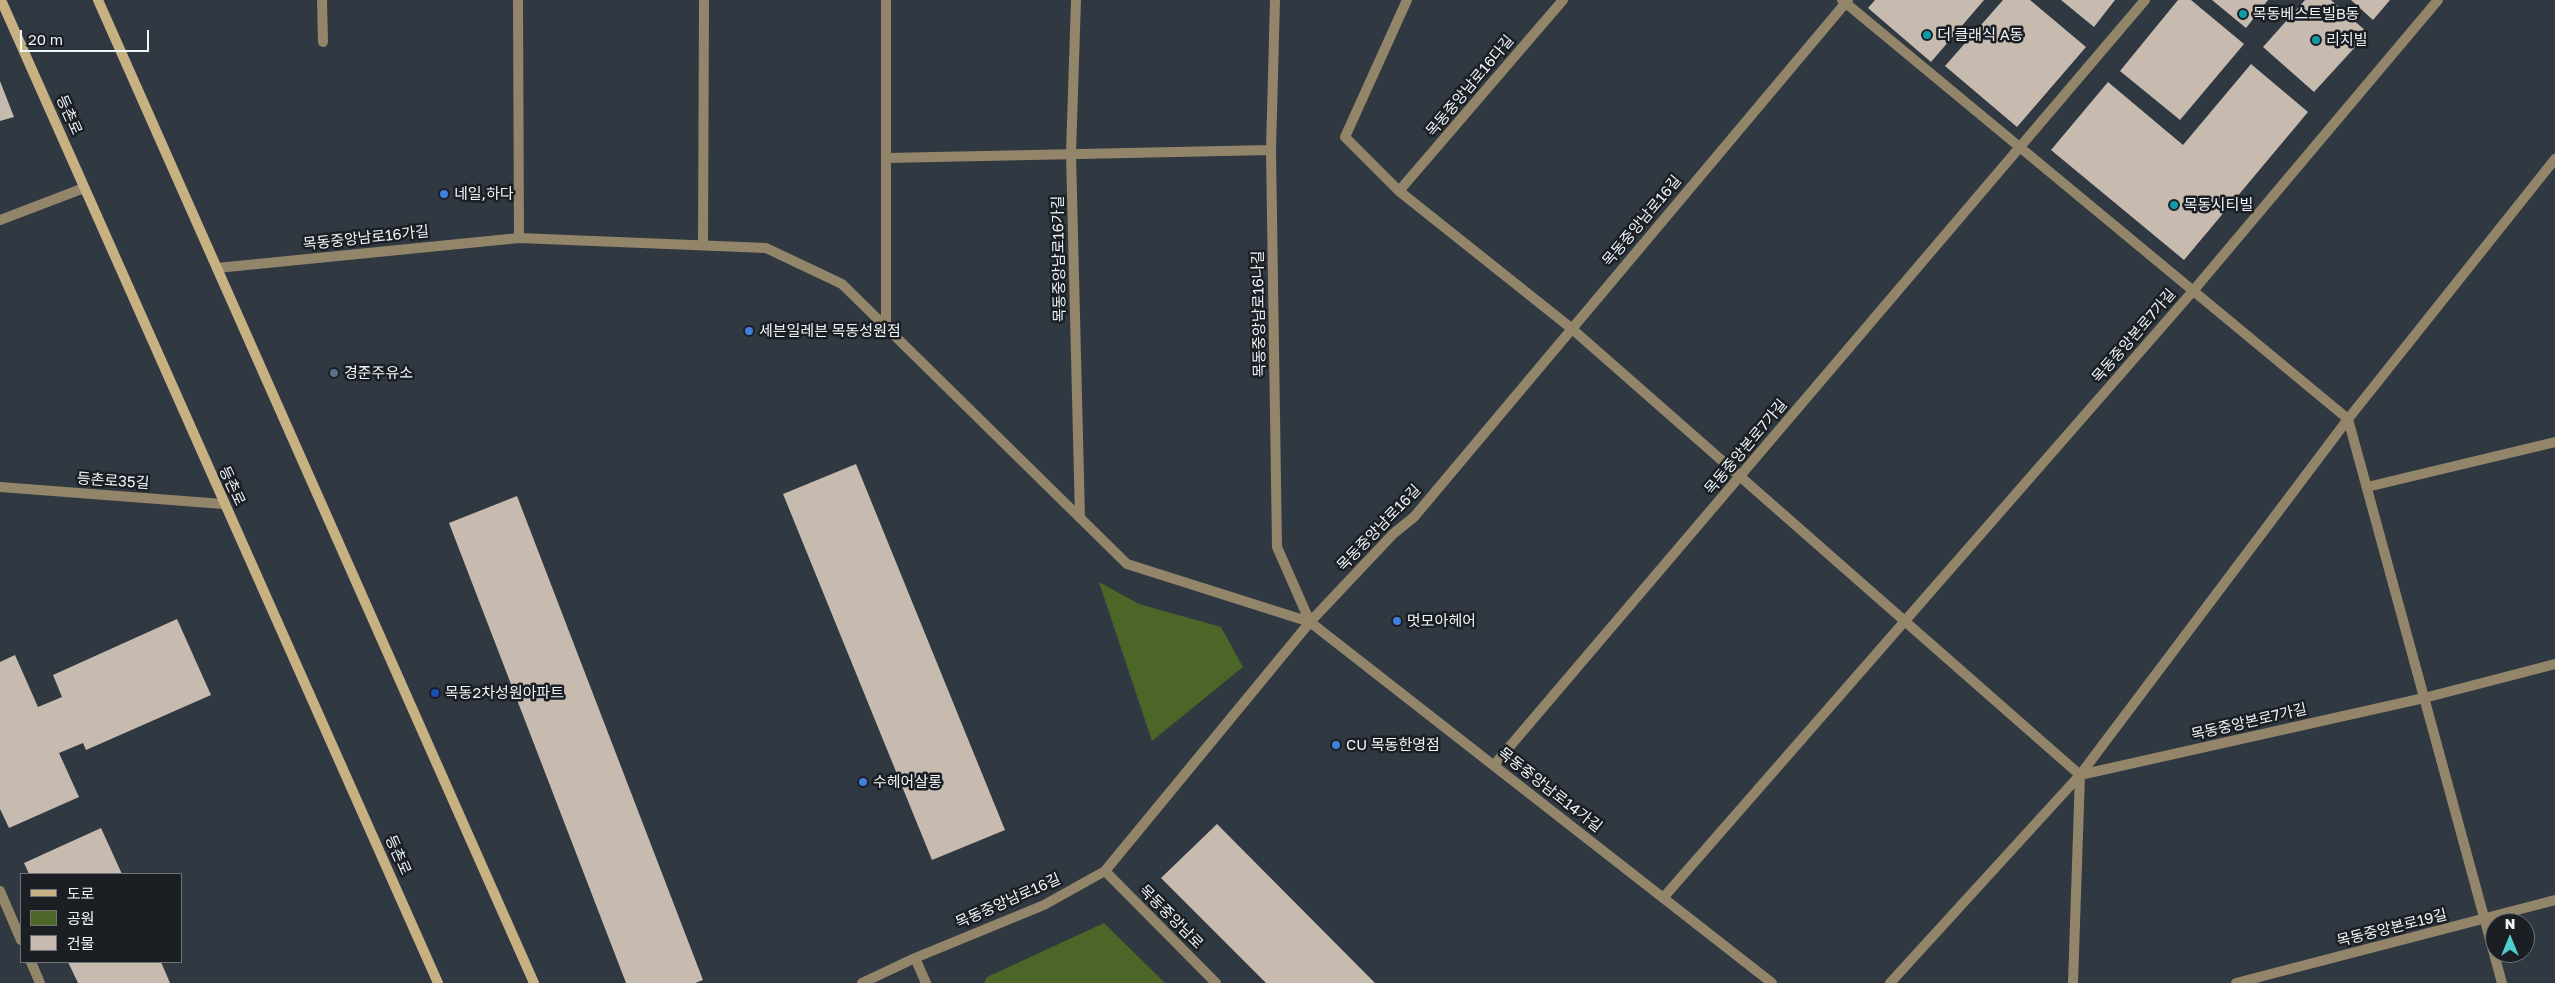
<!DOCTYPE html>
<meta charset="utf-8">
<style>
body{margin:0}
#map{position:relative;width:2555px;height:983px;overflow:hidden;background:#303841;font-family:"Golos Text","Noto Sans KR",sans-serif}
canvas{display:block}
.legend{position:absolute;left:20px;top:873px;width:162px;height:90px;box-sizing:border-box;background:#1b1f23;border:1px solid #6f7479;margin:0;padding:6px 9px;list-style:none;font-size:15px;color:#eef4fa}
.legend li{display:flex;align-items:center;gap:10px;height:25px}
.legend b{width:25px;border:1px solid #6f7479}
.north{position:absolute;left:2485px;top:913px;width:50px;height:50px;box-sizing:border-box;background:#1b1f23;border:1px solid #6f7479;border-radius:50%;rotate:0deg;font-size:14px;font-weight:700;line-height:20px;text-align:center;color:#eef4fa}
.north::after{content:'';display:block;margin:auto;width:18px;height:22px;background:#52cdcf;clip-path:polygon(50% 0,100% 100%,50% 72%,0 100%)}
.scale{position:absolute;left:20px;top:30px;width:129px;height:22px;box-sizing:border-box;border:2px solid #eef4fa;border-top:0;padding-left:6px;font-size:15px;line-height:18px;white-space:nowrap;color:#eef4fa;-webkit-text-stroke:4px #1b1f23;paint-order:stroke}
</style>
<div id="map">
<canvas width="2555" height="983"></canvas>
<ul class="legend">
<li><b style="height:6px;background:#c7b183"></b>도로</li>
<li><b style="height:14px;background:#4c6627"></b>공원</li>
<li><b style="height:14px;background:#c7bbb0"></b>건물</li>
</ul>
<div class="north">N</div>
<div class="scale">20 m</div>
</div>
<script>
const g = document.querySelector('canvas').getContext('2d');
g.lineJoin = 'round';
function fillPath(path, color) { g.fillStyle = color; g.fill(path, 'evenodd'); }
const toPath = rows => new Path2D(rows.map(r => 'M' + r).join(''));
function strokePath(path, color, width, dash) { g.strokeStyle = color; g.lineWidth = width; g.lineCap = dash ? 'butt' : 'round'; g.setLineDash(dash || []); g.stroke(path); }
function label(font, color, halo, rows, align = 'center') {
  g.font = font + ' "Golos Text","Noto Sans KR",sans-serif'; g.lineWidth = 5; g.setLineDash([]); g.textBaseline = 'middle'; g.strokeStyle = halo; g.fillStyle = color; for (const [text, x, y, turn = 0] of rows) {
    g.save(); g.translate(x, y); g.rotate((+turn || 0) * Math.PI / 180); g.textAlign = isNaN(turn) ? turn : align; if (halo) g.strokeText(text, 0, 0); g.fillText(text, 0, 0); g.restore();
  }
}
const green = toPath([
 [1099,582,1139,604,1221,627,1243,667,1152,741],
 [1104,923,1165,983,984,983,987,977]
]);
const building = toPath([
 [1875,0,1984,0,1931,62,1868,8],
 [2003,0,2030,0,2086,47,2017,127,1945,66],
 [2061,0,2115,0,2094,27],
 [2178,0,2191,0,2244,44,2180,120,2120,71],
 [2212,0,2268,0,2246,28],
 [2305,0,2331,0,2368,33,2314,92,2263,47],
 [2351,0,2390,0,2373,20],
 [2251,64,2308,112,2184,260,2051,150,2108,82,2183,145],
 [0,81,14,117,0,121],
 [856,464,1005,830,932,860,783,494],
 [517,496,703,980,695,983,626,983,449,523],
 [177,619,211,695,86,750,83,743,59,753,79,797,9,828,0,809,0,662,15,655,38,707,62,697,53,675],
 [1217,824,1375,983,1266,983,1161,878],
 [101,828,122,874,29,874,24,863],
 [68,962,161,962,170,983,78,983]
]);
const service = toPath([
 [322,0,323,42],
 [518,0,519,238],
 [887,158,1271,150],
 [703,245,704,0],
 [886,327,886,0],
 [2367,487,2555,442],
 [1494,765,2145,0],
 [2080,775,2424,698,2555,664],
 [1663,898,2193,291,2438,0],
 [2236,983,2555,900]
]);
const minor = toPath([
 [1076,0,1071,153,1080,518],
 [1275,0,1271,150,1277,547,1310,622],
 [1563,0,1399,191,1571,328,2080,775,2073,983],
 [1842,0,2348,419,2502,983],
 [1399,191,1345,137,1407,0],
 [0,220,84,188],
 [217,268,519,238,766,248,842,284,1127,564,1310,622,1772,983],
 [0,487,223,504],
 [1105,871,1216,983],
 [0,891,21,940],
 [915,958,926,983],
 [31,962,40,983],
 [862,983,915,958,1044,905,1105,871,1310,622,1393,534,1414,517,1848,0],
 [1890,983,2080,775,2348,419,2555,159]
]);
const secondary = toPath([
 [1,0,438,983],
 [98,0,534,983]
]);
const markers = [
 [2243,14,5,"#0f9aa8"],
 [1927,35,5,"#0f9aa8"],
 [2316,40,5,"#0f9aa8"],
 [444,194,5,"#3f7fe0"],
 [2174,205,5,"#0f9aa8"],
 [749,331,5,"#3f7fe0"],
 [334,373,5,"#5c6f8a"],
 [1397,621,5,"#3f7fe0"],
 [435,693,5,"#1a4fb4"],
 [1336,745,5,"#3f7fe0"],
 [863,782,5,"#3f7fe0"]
];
const poiNames = [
 ["목동베스트빌B동",2253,14],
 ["더 클래식 A동",1937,35],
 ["리치빌",2326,40],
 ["네일,하다",454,194],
 ["목동시티빌",2184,205],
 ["세븐일레븐 목동성원점",759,331],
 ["경준주유소",344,373],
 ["멋모아헤어",1407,621],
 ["목동2차성원아파트",445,693],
 ["CU 목동한영점",1346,745],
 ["수헤어살롱",873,782]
];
const streetNames = [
 ["목동중앙남로16다길",1470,86,-50],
 ["등촌로",69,115,66],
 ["목동중앙남로16길",1642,221,-50],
 ["목동중앙남로16가길",366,238,-6],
 ["목동중앙남로16가길",1059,259,-91],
 ["목동중앙남로16나길",1259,314,-91],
 ["목동중앙본로7가길",2134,336,-49],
 ["목동중앙본로7가길",1746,447,-50],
 ["등촌로35길",113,481,4],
 ["등촌로",232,486,65],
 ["목동중앙남로16길",1379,528,-46],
 ["목동중앙본로7가길",2249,722,-13],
 ["목동중앙남로14가길",1550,790,38],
 ["등촌로",398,855,66],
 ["목동중앙남로16길",1008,901,-24],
 ["목동중앙남로",1171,917,45],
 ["목동중앙본로19길",2392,928,-14]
];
fillPath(green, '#4c6627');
fillPath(building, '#c7bbb0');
strokePath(service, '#938569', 10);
strokePath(minor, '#938569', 10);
strokePath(secondary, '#c7b183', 10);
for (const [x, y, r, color] of markers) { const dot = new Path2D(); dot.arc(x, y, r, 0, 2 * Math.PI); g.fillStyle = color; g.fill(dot); strokePath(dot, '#1b1f23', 2); }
label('15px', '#eef4fa', '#1b1f23', poiNames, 'left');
label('15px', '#eef4fa', '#1b1f23', streetNames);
</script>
